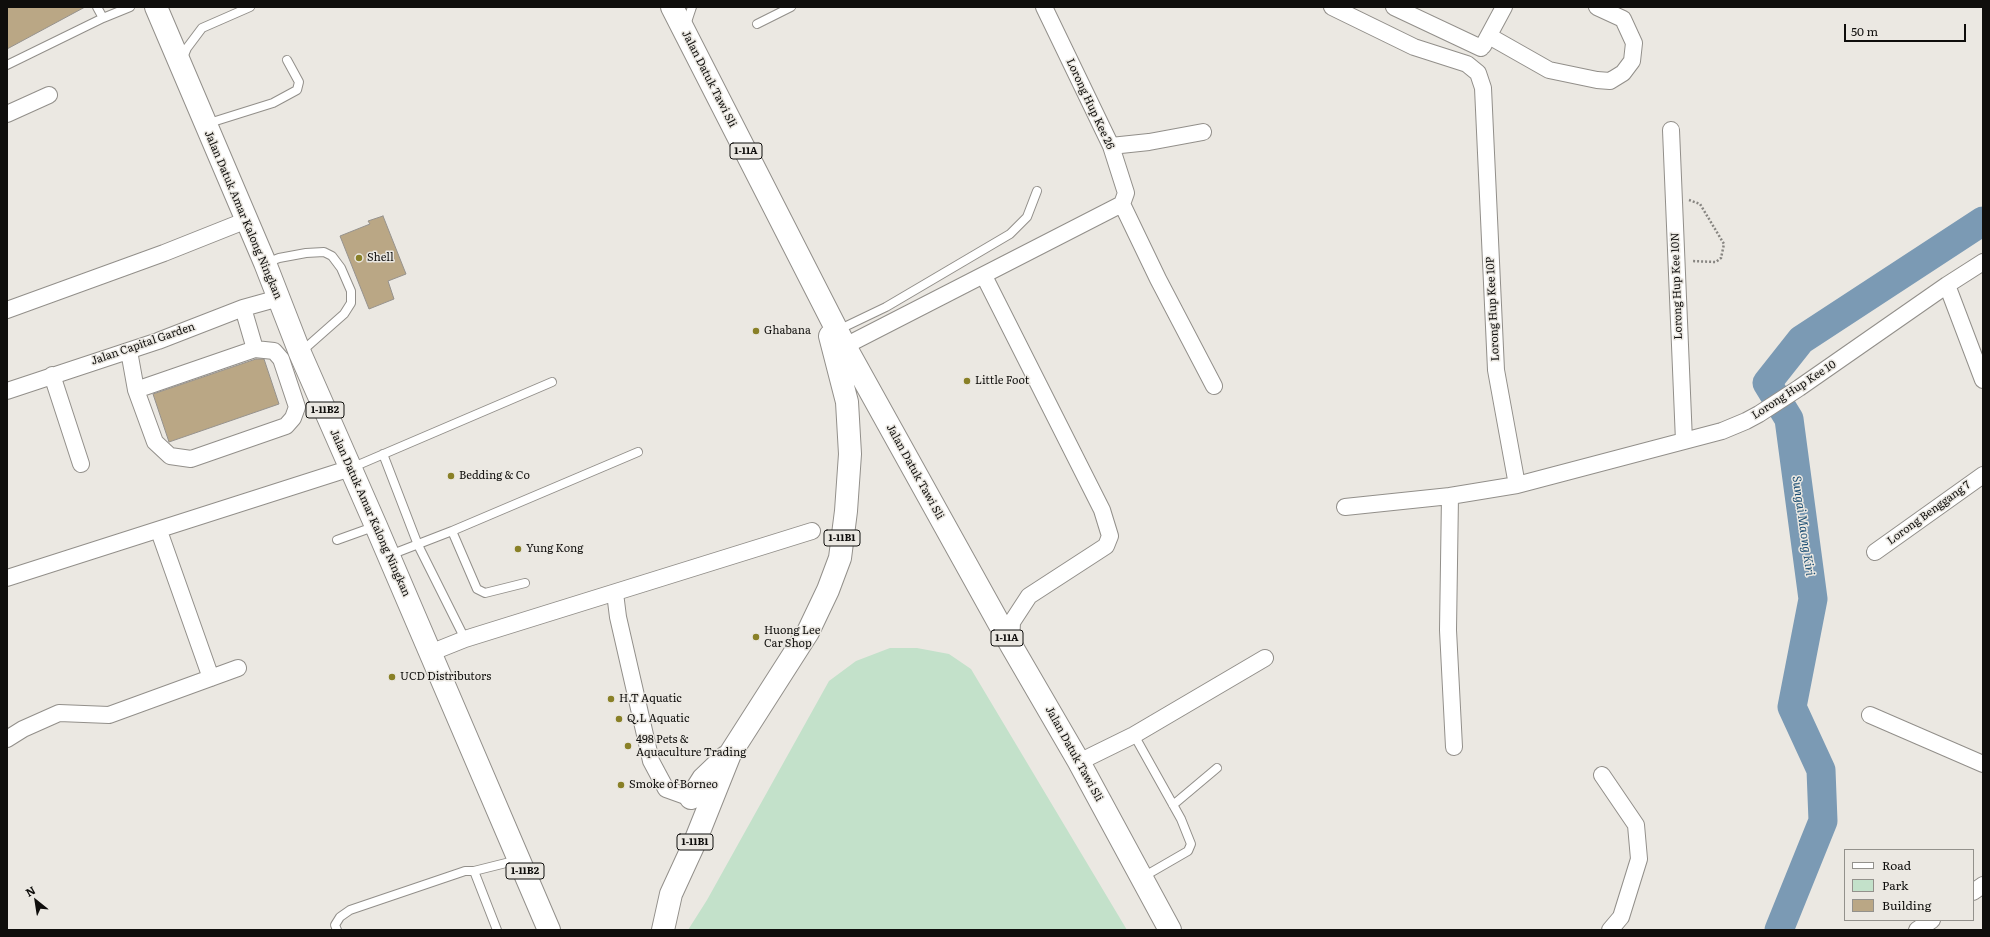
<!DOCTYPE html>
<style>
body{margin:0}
#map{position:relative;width:1990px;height:937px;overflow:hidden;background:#ebe8e2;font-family:Literata,serif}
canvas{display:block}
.frame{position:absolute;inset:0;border:8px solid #0f0e0c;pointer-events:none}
.legend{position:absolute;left:1844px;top:849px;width:130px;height:72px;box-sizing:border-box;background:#ebe8e2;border:1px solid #93918c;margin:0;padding:5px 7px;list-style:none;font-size:12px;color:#0f0e0c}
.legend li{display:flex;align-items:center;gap:8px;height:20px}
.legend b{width:20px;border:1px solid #93918c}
.north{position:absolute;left:16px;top:881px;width:40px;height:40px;-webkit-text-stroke:3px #ebe8e2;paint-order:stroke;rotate:330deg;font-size:11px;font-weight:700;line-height:16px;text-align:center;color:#0f0e0c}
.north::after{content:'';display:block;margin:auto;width:14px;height:18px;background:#0f0e0c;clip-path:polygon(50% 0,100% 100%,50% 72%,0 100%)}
.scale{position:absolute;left:1844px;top:24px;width:122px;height:18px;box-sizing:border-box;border:2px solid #0f0e0c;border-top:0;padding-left:5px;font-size:12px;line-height:14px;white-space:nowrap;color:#0f0e0c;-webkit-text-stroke:3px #ebe8e2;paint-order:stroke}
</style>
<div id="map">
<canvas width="1990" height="937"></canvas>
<div class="frame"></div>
<ul class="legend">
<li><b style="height:5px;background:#fff"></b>Road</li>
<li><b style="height:11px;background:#c3e1ca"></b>Park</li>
<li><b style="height:11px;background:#baa785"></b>Building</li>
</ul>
<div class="north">N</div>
<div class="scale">50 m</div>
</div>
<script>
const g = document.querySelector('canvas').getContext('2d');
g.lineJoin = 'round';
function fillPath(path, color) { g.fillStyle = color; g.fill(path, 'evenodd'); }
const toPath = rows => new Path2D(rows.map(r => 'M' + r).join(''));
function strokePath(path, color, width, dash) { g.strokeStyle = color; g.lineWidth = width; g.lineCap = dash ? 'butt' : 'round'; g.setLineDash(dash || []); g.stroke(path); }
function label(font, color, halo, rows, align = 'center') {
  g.font = font + ' Literata,serif'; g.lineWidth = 3; g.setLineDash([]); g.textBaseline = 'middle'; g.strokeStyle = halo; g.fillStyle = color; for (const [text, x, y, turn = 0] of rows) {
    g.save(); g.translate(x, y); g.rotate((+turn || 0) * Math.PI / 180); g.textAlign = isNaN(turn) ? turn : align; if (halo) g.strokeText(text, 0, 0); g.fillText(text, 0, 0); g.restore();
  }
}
const green = toPath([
 [890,648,917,648,949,654,971,669,1127,930,688,930,707,900,829,681,856,661]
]);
const river = toPath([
 [1779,930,1823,821,1821,770,1792,707,1813,599,1789,419,1767,383,1801,340,1983,221]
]);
const building = toPath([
 [7,7,85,7,7,49,7,7],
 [383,216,406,274,388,281,394,299,369,309,340,236,370,224,368,221,383,216],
 [256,359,264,359,279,404,169,442,153,394,256,359]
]);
const path = toPath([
 [1689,200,1700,204,1724,244,1721,258,1716,262,1692,261]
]);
const service = toPath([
 [97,7,103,18],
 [757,24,791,7],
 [686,25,692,7],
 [182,60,187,48,202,28,250,7],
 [7,65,103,18,130,7],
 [206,124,273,103,297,90,299,82,287,60],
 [266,263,279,258,306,253,324,252,332,256,341,268,351,291,351,303,344,314,301,352],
 [838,330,886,307,1010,234,1027,217,1037,191],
 [383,454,418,545,465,639],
 [351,468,552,382],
 [452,531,638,452],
 [337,540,376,526],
 [390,555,452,531,477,589,485,593,525,583],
 [1134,735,1181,819,1191,844,1188,851,1143,877],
 [1173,805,1217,768],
 [337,930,335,925,340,917,350,910,465,871,474,871],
 [497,930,474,871,518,860]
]);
const minor = toPath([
 [1044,7,1111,146,1126,193,1122,204],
 [1332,7,1414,47,1467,64,1478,73,1483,88,1496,370,1517,485,1722,431,1746,421,1759,414,1799,388,1947,285,1983,262],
 [1394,7,1481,48],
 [1489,36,1549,70,1597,80,1610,81,1623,73,1632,61,1634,43,1623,19,1597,7],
 [1483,46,1504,7],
 [7,114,49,95],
 [1671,130,1684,441],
 [1111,146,1149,142,1203,132],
 [1122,204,1158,279,1214,386],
 [984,276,1102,510,1110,536,1106,546,1029,596,1012,622,1011,645],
 [1947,285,1983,380],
 [243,308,255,349],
 [7,310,164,253,247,220],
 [845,346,1122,204],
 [129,351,136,390,155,442,170,456,191,459,286,426,293,418,297,407,281,359,274,351,255,349,136,390],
 [52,375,81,464],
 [7,391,158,341,243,308,279,298],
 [1345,507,1450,496],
 [159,531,211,678],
 [1875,552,1983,475],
 [7,578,351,468],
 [615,593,618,617,651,761,666,789,691,798],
 [430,653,465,639,812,531],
 [1870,715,1983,764],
 [7,739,23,729,59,713,109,715,238,668],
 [1454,747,1448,630,1450,496,1517,485],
 [1079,762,1134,735,1265,658],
 [1602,775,1636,825,1639,859,1621,917,1610,930],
 [1973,892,1983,885],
 [1917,930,1932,920]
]);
const trunk = toPath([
 [156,7,265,263,300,353,376,526,549,930],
 [672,7,845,346,1011,645,1079,762,1170,930],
 [691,798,703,779,726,757],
 [663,930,671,894,694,844,730,754,808,632,828,590,840,558,846,511,850,454,847,402,830,336]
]);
const markers = [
 [359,258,4,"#898027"],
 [756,331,4,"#898027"],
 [967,381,4,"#898027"],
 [451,476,4,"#898027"],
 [518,549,4,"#898027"],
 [756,637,4,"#898027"],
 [392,677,4,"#898027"],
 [611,699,4,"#898027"],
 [619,719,4,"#898027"],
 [628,746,4,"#898027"],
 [621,785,4,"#898027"]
];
const shields = [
 [746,151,32],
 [325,410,38],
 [842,538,36],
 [1007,638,32],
 [695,842,36],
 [525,871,38]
];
const shieldNames = [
 ["1-11A",746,151],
 ["1-11B2",325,410],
 ["1-11B1",842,538],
 ["1-11A",1007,638],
 ["1-11B1",695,842],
 ["1-11B2",525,871]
];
const streetNames = [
 ["Jalan Datuk Tawi Sli",709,79,63],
 ["Lorong Hup Kee 26",1090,104,65],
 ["Jalan Datuk Amar Kalong Ningkan",243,215,67],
 ["Lorong Hup Kee 10N",1677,286,-92],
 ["Lorong Hup Kee 10P",1493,309,-93],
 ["Jalan Capital Garden",143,344,-19],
 ["Lorong Hup Kee 10",1794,390,-33],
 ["Jalan Datuk Tawi Sli",915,472,61],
 ["Jalan Datuk Amar Kalong Ningkan",370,513,66],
 ["Lorong Benggang 7",1929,513,-36],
 ["Jalan Datuk Tawi Sli",1074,754,61]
];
const poiNames = [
 ["Shell",367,258],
 ["Ghabana",764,331],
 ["Little Foot",975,381],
 ["Bedding & Co",459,476],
 ["Yung Kong",526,549],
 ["Huong Lee",764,631],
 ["Car Shop",764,644],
 ["UCD Distributors",400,677],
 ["H.T Aquatic",619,699],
 ["Q.L Aquatic",627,719],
 ["498 Pets &",636,740],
 ["Aquaculture Trading",636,753],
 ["Smoke of Borneo",629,785]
];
const waterNames = [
 ["Sungai Maong Kiri",1803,526,82]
];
fillPath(green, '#c3e1ca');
strokePath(river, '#7b9ab4', 29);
fillPath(building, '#baa785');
strokePath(building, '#96928d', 1);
strokePath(service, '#928f8a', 10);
strokePath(minor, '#928f8a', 18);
strokePath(trunk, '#928f8a', 24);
strokePath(path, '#878581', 2.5, [2, 2]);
strokePath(service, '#fff', 8);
strokePath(minor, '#fff', 16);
strokePath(trunk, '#fff', 22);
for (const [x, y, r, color] of markers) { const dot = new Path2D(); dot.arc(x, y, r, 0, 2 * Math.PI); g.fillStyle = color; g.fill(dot); strokePath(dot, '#ebe8e2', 1.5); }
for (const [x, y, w] of shields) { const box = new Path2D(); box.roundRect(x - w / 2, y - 8, w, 16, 3); g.fillStyle = '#ebe8e2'; g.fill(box); strokePath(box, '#0f0e0c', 1); }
label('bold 10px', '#0f0e0c', null, shieldNames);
label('11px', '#0f0e0c', '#ebe8e2', streetNames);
label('11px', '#0f0e0c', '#ebe8e2', poiNames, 'left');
label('italic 12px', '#1c4f74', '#ebe8e2', waterNames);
</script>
